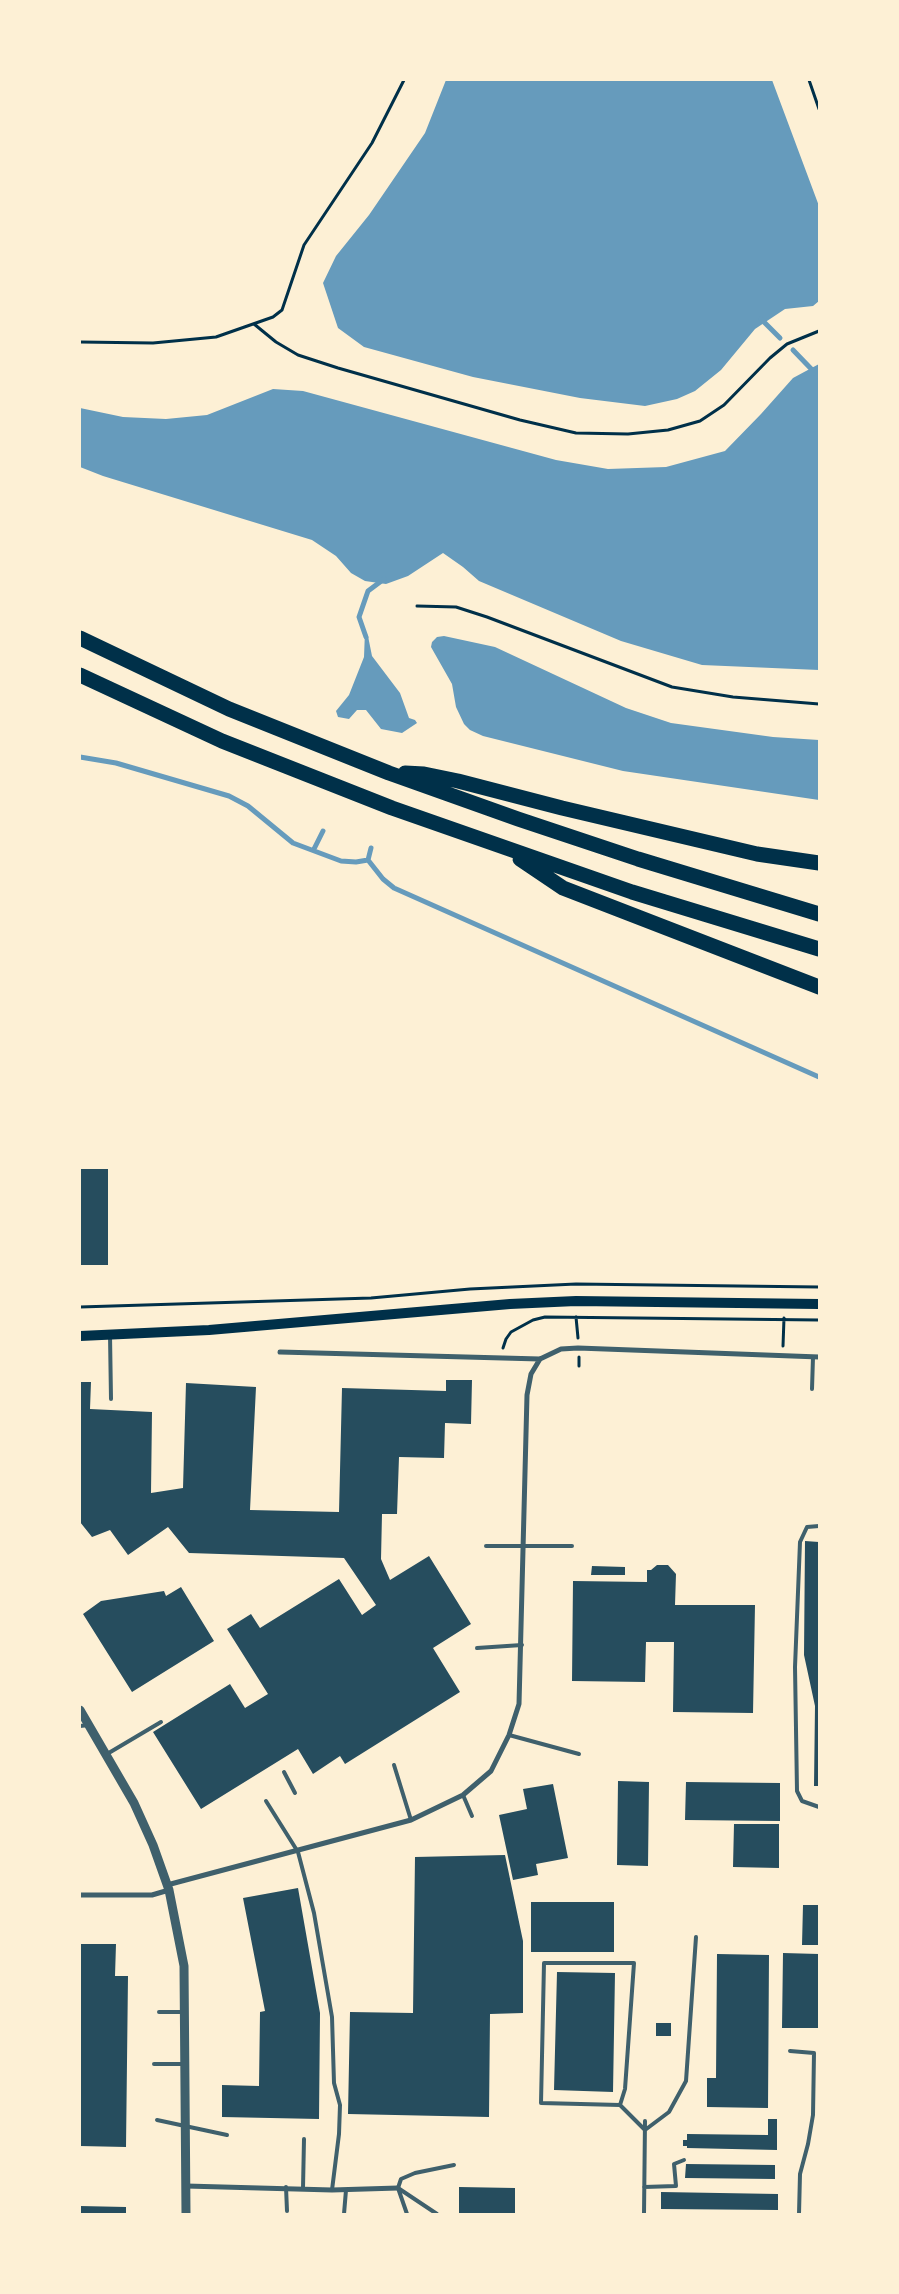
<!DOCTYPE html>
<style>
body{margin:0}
#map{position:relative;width:899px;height:2294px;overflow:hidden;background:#fdf0d5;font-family:Lora,serif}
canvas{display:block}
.frame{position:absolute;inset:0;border:81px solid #fdf0d5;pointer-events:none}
</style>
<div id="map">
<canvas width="899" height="2294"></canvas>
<div class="frame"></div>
</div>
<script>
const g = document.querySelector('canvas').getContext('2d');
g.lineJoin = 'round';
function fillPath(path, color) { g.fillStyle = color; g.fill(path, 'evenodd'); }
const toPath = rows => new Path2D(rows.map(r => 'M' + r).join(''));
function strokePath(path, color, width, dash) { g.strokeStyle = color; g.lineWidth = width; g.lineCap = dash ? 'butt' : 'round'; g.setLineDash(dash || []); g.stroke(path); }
const water = toPath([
 [446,80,772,80,819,206,819,301,813,306,785,309,755,329,721,370,695,391,677,399,645,406,580,398,473,377,364,347,338,328,323,283,336,256,369,215,425,133],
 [819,364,819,670,702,665,621,641,479,581,463,567,443,553,408,576,386,584,365,581,351,573,336,556,312,540,103,476,80,467,80,408,123,417,166,419,207,415,273,389,303,391,556,460,608,469,666,467,725,451,761,414,793,378],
 [365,631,368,636,372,656,400,693,409,718,415,720,417,723,402,733,381,729,366,710,357,710,349,719,338,717,336,711,349,695,364,657],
 [444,636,495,647,626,708,671,723,773,737,819,740,819,800,623,771,483,736,470,730,464,724,456,707,452,684,431,647,432,642,437,637]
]);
const stream = toPath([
 [761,319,780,338],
 [793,350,819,377],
 [366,637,359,617,368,591,384,579],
 [80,757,116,763,229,796,248,806,293,843,341,861,356,862,368,860],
 [314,849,323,831],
 [368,860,383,879,394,888,819,1077],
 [368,860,371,848]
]);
const building = toPath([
 [80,1169,108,1169,108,1265,80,1265],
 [446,1380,472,1380,471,1424,445,1423,444,1458,399,1457,397,1514,382,1514,381,1559,390,1580,429,1556,471,1624,433,1648,460,1692,345,1764,340,1756,313,1774,298,1749,201,1809,153,1732,230,1684,245,1708,268,1694,227,1629,251,1614,260,1628,339,1579,362,1615,376,1605,344,1558,189,1553,168,1527,128,1555,110,1530,92,1537,80,1522,80,1382,91,1382,90,1409,152,1412,151,1493,183,1488,186,1383,256,1387,250,1510,339,1512,342,1388,446,1391],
 [805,1541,819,1542,819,1786,814,1786,815,1706,804,1655],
 [657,1565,668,1565,676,1574,675,1605,755,1605,753,1713,673,1712,674,1642,646,1642,645,1682,572,1681,573,1581,647,1582,647,1570,651,1570],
 [592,1566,625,1567,625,1575,591,1575],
 [181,1587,214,1641,132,1692,83,1614,101,1601,164,1591,166,1596],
 [618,1781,649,1782,648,1866,617,1865],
 [686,1782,780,1783,780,1821,685,1820],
 [553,1784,568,1858,536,1864,538,1875,513,1880,499,1815,527,1809,523,1789],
 [734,1824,779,1824,779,1868,733,1867],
 [505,1855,523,1941,523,2013,490,2014,489,2117,348,2114,350,2012,413,2013,415,1857],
 [298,1888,320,2013,319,2119,222,2117,222,2085,259,2086,260,2012,265,2011,243,1898],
 [531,1902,614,1902,614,1952,531,1952],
 [803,1905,819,1905,819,1945,802,1945],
 [80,1944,116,1944,115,1976,128,1976,126,2147,80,2146],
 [783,1953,819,1954,819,2028,782,2028],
 [717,1954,769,1955,768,2108,707,2107,707,2078,716,2078],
 [557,1972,615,1973,613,2092,554,2090],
 [656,2023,671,2023,671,2036,656,2036],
 [768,2119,777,2119,777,2150,687,2148,687,2146,683,2146,683,2140,687,2140,687,2134,768,2135],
 [686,2164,775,2165,775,2179,685,2178],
 [459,2187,515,2188,515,2214,459,2214],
 [661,2192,778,2194,778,2210,661,2209],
 [80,2206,126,2207,126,2214,80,2214]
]);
const path = toPath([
 [809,80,819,109],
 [254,324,276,342,298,355,338,368,520,420,576,433,628,434,668,430,700,421,724,405,770,358,787,344,819,331],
 [80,342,153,343,216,337,273,317,282,310,304,245,372,143,404,80],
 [417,606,456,607,487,617,672,687,733,697,819,704],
 [80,1307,371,1298,470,1289,576,1284,819,1287],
 [576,1317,578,1338],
 [783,1346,784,1318],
 [503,1348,506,1339,511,1332,533,1320,545,1317,819,1320],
 [579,1357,579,1366]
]);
const service = toPath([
 [110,1335,111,1399],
 [812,1389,813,1357],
 [819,1526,807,1527,800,1542,795,1667,797,1791,802,1801,819,1807],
 [486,1546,572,1546],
 [477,1648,522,1645],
 [80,1726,89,1725],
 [509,1735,579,1754],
 [107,1754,161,1722],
 [394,1765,411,1820],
 [284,1772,295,1793],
 [463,1795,472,1816],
 [266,1801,298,1852,314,1913,332,2017,334,2083,340,2105,339,2134,332,2190],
 [159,2012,184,2012],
 [790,2051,814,2053,813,2115,808,2144,800,2174,799,2214],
 [154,2064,185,2064],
 [620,2105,541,2103,544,1963,634,1963,625,2089,620,2105,645,2130,669,2112,686,2081,696,1937],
 [157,2120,227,2135],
 [286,2187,287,2211],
 [644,2187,676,2186,674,2164,684,2160],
 [303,2188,304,2139],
 [398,2188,407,2214],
 [344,2214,346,2190],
 [437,2214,398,2188,401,2179,415,2173,454,2165],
 [644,2214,645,2121]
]);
const minor = toPath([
 [280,1352,540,1359,561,1349,578,1348,819,1357],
 [167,1885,411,1820,463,1795,491,1771,509,1735,519,1704,527,1395,531,1374,540,1359],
 [80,1895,152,1895,169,1890],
 [186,2186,332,2190,398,2188]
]);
const tertiary = toPath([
 [80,1710,134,1803,153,1845,169,1890,184,1966,186,2214]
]);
const secondary = toPath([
 [80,1336,209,1330,510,1304,576,1301,819,1304]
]);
const motorway = toPath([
 [80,638,229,709,389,773,518,819,638,859,819,914],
 [80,675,222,741,392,808,632,892,819,949],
 [405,773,424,774,458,781,562,808,757,854,819,863],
 [520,859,563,888,819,987]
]);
fillPath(water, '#669bbc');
strokePath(stream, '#669bbc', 5);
fillPath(building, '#264d5e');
strokePath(path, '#003049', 3);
strokePath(service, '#3f606c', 4);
strokePath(minor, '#3f606c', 5);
strokePath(tertiary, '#3f606c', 9);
strokePath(secondary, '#003049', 10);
strokePath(motorway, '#003049', 15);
</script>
